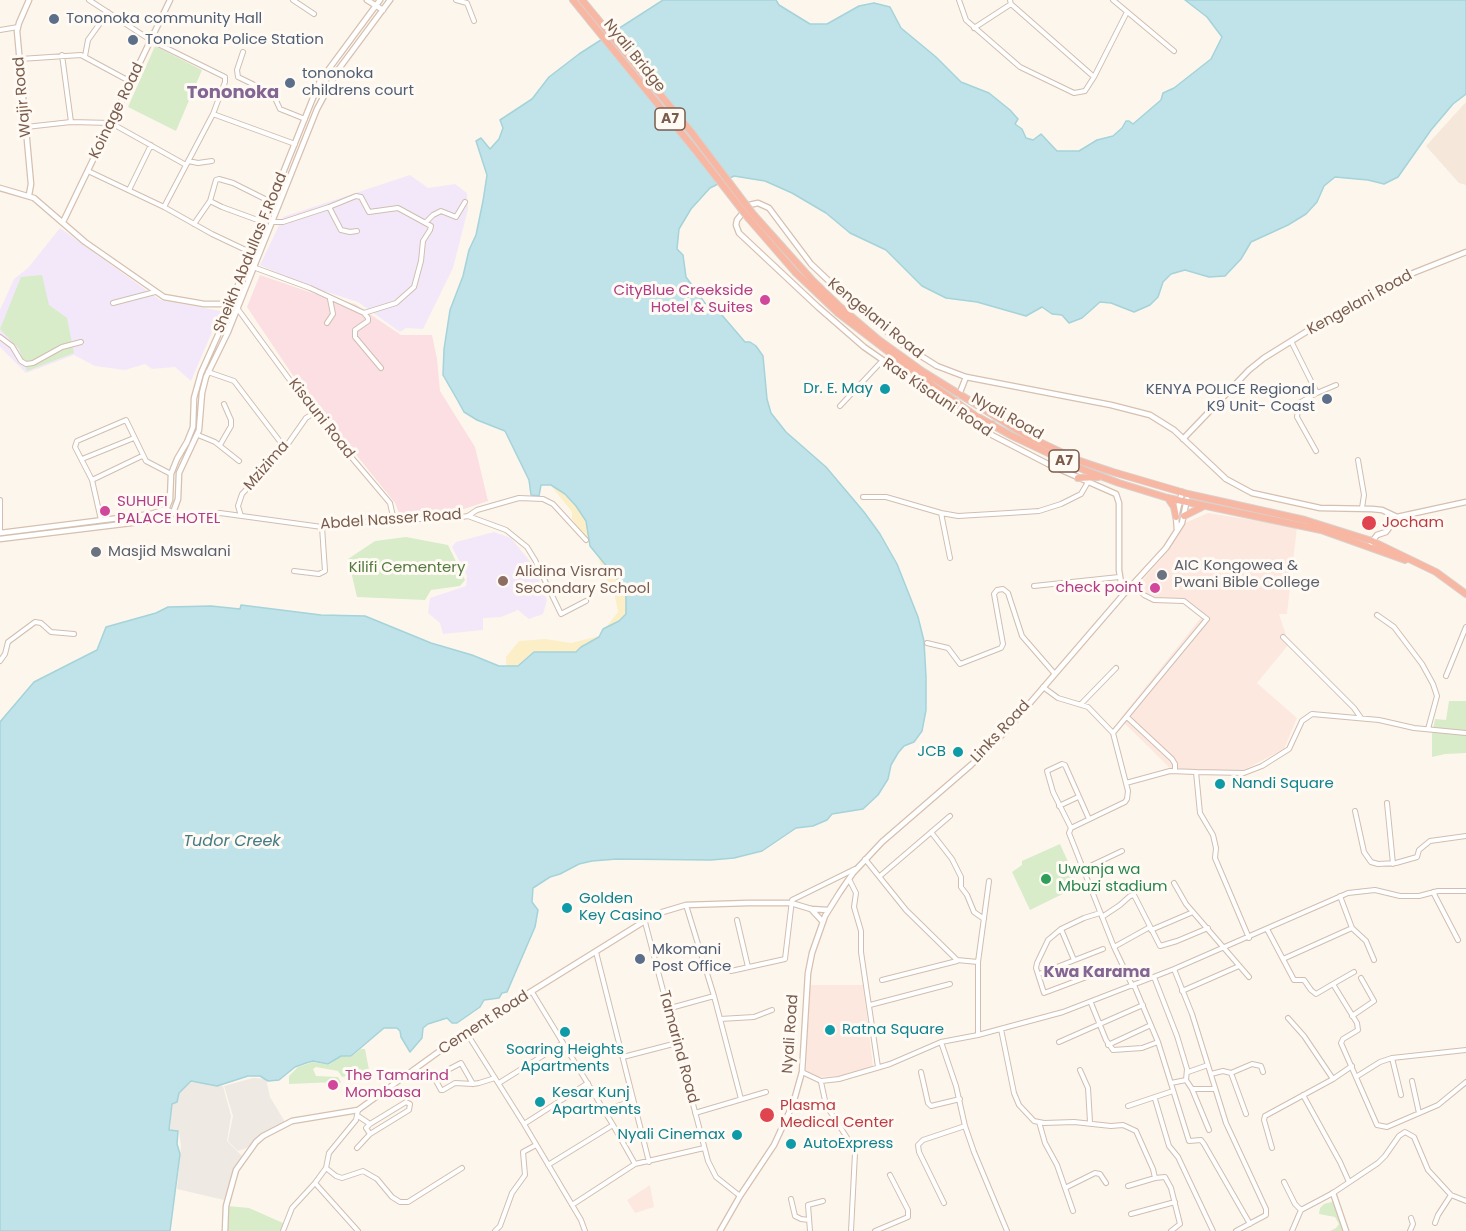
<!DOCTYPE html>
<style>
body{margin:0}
canvas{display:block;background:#fdf6ec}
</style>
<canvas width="1466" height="1231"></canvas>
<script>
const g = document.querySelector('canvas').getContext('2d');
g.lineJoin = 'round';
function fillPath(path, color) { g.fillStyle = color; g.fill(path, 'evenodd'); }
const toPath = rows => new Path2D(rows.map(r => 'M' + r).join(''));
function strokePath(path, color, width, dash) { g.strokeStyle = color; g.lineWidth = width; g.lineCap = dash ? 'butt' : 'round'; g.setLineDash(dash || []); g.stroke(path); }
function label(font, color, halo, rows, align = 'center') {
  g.font = font + ' Poppins,sans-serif'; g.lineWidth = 6; g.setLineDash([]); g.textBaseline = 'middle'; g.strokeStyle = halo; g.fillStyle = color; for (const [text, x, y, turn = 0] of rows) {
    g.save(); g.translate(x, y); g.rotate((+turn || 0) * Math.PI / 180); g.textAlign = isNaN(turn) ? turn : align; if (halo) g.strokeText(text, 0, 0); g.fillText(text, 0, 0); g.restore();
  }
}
const residential = toPath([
 [1466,102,1466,185,1459,183,1426,146]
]);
const commercial = toPath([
 [1208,513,1297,527,1287,614,1279,614,1289,644,1257,683,1297,718,1284,749,1240,772,1172,770,1120,719,1204,614,1183,599,1160,599,1146,592,1139,584,1169,550,1185,523],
 [810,985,863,985,873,1067,844,1076,814,1077,806,1070],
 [650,1185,654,1207,635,1213,627,1200]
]);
const industrial = toPath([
 [253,1078,266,1079,270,1097,285,1122,259,1135,247,1148,238,1151,228,1141,233,1116,224,1086],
 [191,1082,223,1086,231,1116,227,1141,242,1156,234,1168,224,1200,177,1189,181,1146,179,1131,170,1130,172,1104,177,1102,179,1093]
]);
const education = toPath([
 [410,175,428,188,455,184,467,193,468,209,453,268,423,329,406,328,400,332,358,302,302,284,260,265,283,217],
 [60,228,160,300,221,311,191,381,175,367,152,369,145,364,125,370,95,366,74,355,26,373,0,347,0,310,14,279,28,268],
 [494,532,511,538,533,565,547,600,543,614,529,619,518,610,501,617,483,618,483,630,443,634,440,623,428,613,430,598,466,586,467,576,452,547,456,542]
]);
const medical = toPath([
 [260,275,324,297,355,304,401,335,432,335,437,359,440,391,475,447,488,501,449,514,400,515,395,503,296,380,247,307]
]);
const green = toPath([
 [155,46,202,70,176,131,128,107],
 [42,275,49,305,67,318,74,353,27,371,19,349,0,329,21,277],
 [406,537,448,545,465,580,460,586,431,590,425,600,357,597,348,559,375,541],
 [1449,701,1466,701,1466,753,1445,754,1432,757,1432,735,1435,719,1446,720],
 [1060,844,1079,886,1030,910,1012,872,1022,865,1022,861],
 [361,1049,365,1049,370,1075,350,1079,348,1076,342,1077,338,1071,316,1067,313,1069,316,1076,338,1077,341,1082,339,1084,336,1082,289,1084,289,1076,298,1067,313,1062,329,1065,341,1056,351,1057],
 [1335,1201,1345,1231,1330,1231,1336,1228,1339,1224,1335,1217,1319,1214,1320,1208,1324,1204],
 [228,1206,249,1208,283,1223,282,1231,226,1231]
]);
const sand = toPath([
 [547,466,657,592,621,655,507,689,506,657,519,641,545,639,571,643,599,636,618,612,614,591,608,584,596,551,572,519,572,512,552,487]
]);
const water = toPath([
 [663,0,776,0,779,5,810,24,827,24,859,6,874,3,890,7,901,28,936,57,961,82,989,93,1010,110,1018,119,1015,124,1022,129,1026,138,1033,140,1041,134,1057,151,1079,151,1097,140,1113,136,1122,128,1126,121,1129,121,1133,124,1161,100,1163,93,1174,88,1211,59,1222,37,1207,17,1185,0,1466,0,1466,94,1453,104,1431,130,1398,177,1384,184,1368,180,1335,177,1324,186,1317,202,1306,214,1288,225,1251,242,1241,259,1225,276,1209,277,1185,270,1171,274,1163,282,1158,297,1150,305,1134,312,1111,303,1100,302,1082,318,1069,323,1062,315,1052,314,1042,307,1026,316,977,302,946,298,922,286,886,250,850,233,826,213,792,193,765,181,734,176,710,188,691,209,679,229,677,249,683,255,686,277,710,310,715,307,745,342,750,342,756,346,763,356,767,399,771,413,786,432,826,467,864,512,880,534,897,564,918,617,924,641,926,677,926,710,922,731,914,742,904,746,898,753,891,765,888,779,878,795,863,809,832,814,827,820,813,826,796,828,762,851,734,858,711,860,617,859,592,861,579,864,560,874,550,877,533,888,532,902,538,910,535,927,507,992,502,993,499,998,484,1000,480,1007,457,1023,452,1023,447,1018,428,1024,423,1028,422,1038,410,1052,401,1037,400,1031,397,1028,384,1028,351,1056,341,1056,328,1064,313,1061,306,1063,295,1067,279,1080,268,1081,260,1076,248,1076,217,1086,191,1081,179,1093,177,1102,172,1104,169,1130,178,1131,177,1144,180,1154,170,1231,0,1231,0,722,34,682,97,650,106,627,156,613,168,607,211,606,240,609,241,605,321,615,365,616,431,643,472,655,499,666,518,666,534,652,576,652,581,647,599,637,603,629,619,621,626,614,626,597,622,585,590,546,586,521,576,506,565,494,551,485,541,485,539,496,531,495,529,480,505,431,477,420,464,412,458,401,443,375,444,349,450,310,463,276,469,250,476,235,483,201,487,175,476,141,481,138,490,149,499,139,503,128,500,120,532,99,549,77,579,54,663,0]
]);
const street = toPath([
 [89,0,152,41,225,77,225,82,213,114,295,144],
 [293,0,314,14],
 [456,0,467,3,474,21],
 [959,0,966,20,1020,67,1074,93,1085,91,1094,77,1127,12],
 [1010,0,1011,4,1094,77],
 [1113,0,1174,51],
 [974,28,1011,4],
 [0,30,18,27],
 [243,52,237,70,238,77,273,94,280,109,305,119],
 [62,55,71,122],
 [85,56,88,40,108,12],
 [20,59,81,55,131,82],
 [26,127,71,122,111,123,186,165],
 [188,161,198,163,212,161],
 [88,171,164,207,212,234,250,252],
 [129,190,151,145],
 [164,207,213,114],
 [329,207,341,230,350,232,357,231],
 [263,222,222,207,210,201,216,180,219,179,233,183,271,202],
 [272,222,283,222,329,207,356,196,361,197,369,212,398,208,431,226,430,230,423,241,421,261,414,287,396,303,364,313],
 [426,222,433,215,441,211,456,217,465,202],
 [194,224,210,201],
 [253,267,310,288,364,313,368,318,368,321,355,330,355,337,381,368],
 [113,303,155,292],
 [237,308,314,413,390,503,394,521],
 [327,323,333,314,330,299],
 [0,337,12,346,21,361,26,364,33,363,62,347,81,342],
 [1292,343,1317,393],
 [208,372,234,381,285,448],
 [840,406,882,361],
 [198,435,215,442,239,461],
 [220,445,231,426,231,420,224,404],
 [1316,451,1297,417,1299,403,1317,393,1336,385],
 [82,459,134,438],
 [1358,460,1364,495,1362,508],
 [92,480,142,456],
 [863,497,886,497,941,513,958,516,1009,513,1039,511,1061,504,1081,494,1088,482],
 [0,500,0,533],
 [166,509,179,515,220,513,322,527,373,521,462,517,468,516,477,510,519,498,543,499,553,504,586,540],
 [941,513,950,558],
 [241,516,238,506,242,494,285,448,306,418,314,413],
 [468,516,506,530,527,547,535,560,561,614,586,601],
 [101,520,92,480,75,447,77,441,126,420,146,461,171,474],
 [294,571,319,574,325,571,322,527],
 [1034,586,1119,577],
 [1377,615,1394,627,1422,664,1433,684,1437,696,1428,729],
 [1283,637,1354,708,1361,718],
 [927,643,948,648,960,664,1001,648,1003,644,994,594,997,590,1003,589,1008,593,1022,636,1054,673],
 [0,661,5,654,8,642,35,622,41,623,51,632,74,634],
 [1446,676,1466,627],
 [1043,687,1058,698,1088,707,1113,733,1128,791,1127,799,1125,802,1071,828,1069,833,1114,947,1132,985],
 [1081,704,1116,668],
 [1127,717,1172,759,1175,764,1175,770],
 [1113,733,1207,619,1184,601,1154,600,1144,595,1133,584],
 [1196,772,1244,773,1262,766,1289,749,1302,721,1312,714,1379,720,1414,728,1466,733],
 [1126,783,1170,771,1196,772,1200,813,1213,835,1216,848,1215,858,1249,938],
 [1387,803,1393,864],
 [1059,806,1078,797],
 [1355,811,1364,852,1371,862,1378,864,1396,863,1417,857,1419,850,1430,841,1466,836],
 [1071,828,1053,792,1047,771,1062,764,1065,765,1089,819],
 [931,832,952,859,961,877,961,887,967,895,974,912,984,919],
 [865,859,906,910,957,960,978,962],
 [1084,869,1122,851],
 [880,876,950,816],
 [849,879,856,893,854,907,861,931,861,952,878,1067],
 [1174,883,1186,904,1249,977],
 [1433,892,1458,940],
 [686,905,714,996,741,1099],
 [1102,917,1120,905,1130,896,1134,895,1160,946,1177,941,1208,928],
 [737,920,748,967],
 [645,922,708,1161,716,1177,740,1196],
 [1352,928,1366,941,1374,960],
 [1061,929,1048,940,1037,963,1036,968,1044,993,1092,975],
 [1267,929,1294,980,1304,980,1311,990,1316,994,1333,984,1357,1023,1358,1030,1343,1039,1341,1043,1377,1125,1387,1127,1438,1105,1466,1082],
 [1151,930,1193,912],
 [1114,947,1150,927],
 [596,952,649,1162],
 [1283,959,1352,928,1340,896],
 [1074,960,1061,929,1084,918,1100,913],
 [1174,969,1192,1014,1226,1123,1266,1209,1266,1215,1236,1231],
 [731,971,785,959,792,900,855,869],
 [1039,974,1103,949],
 [1154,977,1177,1036,1187,1069,1186,1080,1192,1089,1209,1130],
 [882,980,957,961],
 [1333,984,1354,972],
 [1134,985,1158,1042,1189,1141,1201,1140,1204,1144,1250,1224],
 [1182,991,1239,966],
 [532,992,613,1125,635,1164],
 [1091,1003,1106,1040,1113,1050,1142,1048,1158,1042],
 [870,1005,950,984],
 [667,1009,714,996],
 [1352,1016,1374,1001,1361,978],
 [1288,1018,1304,1036,1333,1079],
 [720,1019,754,1017,772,1010],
 [1001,1029,1014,1093,1019,1105,1034,1121,1044,1123,1074,1122,1111,1126,1123,1125,1136,1131,1153,1169,1155,1178,1128,1186],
 [466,1032,524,1124,581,1220,585,1231],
 [978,1035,978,962,989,881],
 [941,1042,956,1086,965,1126,974,1152,1007,1231],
 [1059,1042,1143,1005],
 [1108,1045,1151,1025],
 [623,1057,677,1043],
 [1392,1058,1401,1095],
 [1080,1070,1088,1088,1090,1122],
 [802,1072,821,1081,839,1079,890,1064,941,1042,978,1035,1063,1012,1174,969,1348,893,1375,890,1400,896,1419,896,1438,891,1466,891],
 [921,1072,928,1103,931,1106,960,1099],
 [1188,1072,1208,1065],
 [1231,1073,1246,1114],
 [1211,1074,1223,1071,1231,1073,1252,1064,1261,1066,1263,1072],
 [1356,1077,1380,1062,1392,1058,1466,1050],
 [1412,1081,1419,1113],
 [821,1082,826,1105,853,1147,855,1153,851,1231],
 [499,1083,563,1043],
 [1171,1083,1186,1080],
 [473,1084,461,1063,434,1077,441,1090,443,1090,455,1083,473,1084,479,1083,495,1078],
 [1192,1089,1215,1089],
 [1303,1095,1340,1162,1349,1182],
 [1155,1099,1169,1146,1178,1157,1213,1231],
 [1128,1106,1173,1091],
 [358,1110,356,1120,329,1153,326,1168,336,1176,342,1178,363,1171,377,1179,392,1197,400,1202,408,1202,462,1168],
 [604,1110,633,1101],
 [695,1113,766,1092],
 [358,1116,370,1124,406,1102,410,1104,409,1110,370,1134,366,1128,370,1124],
 [1039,1122,1045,1143,1057,1165,1065,1188],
 [524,1124,588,1083],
 [357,1148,370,1134],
 [1272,1148,1264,1120,1265,1116,1333,1079,1352,1066],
 [548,1165,613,1125],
 [1155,1178,1165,1177,1171,1188,1180,1224,1171,1231],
 [1284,1182,1295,1204,1301,1210],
 [315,1183,358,1231],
 [791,1199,795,1216,801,1219,809,1220],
 [944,1203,919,1152,918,1145,923,1140,965,1126],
 [572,1205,635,1164,704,1148],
 [1073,1211,1065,1188,1095,1173,1100,1174,1106,1183],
 [1131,1214,1175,1202],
 [1435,1223,1438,1215,1451,1195,1466,1201],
 [283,1231,292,1208,315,1183,326,1168],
 [495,1231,500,1226,512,1193,525,1175,523,1152,536,1145],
 [810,1231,808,1205,823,1201],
 [875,1231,908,1217,908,1210,890,1175],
 [1292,1231,1301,1210,1333,1193,1378,1163,1385,1156,1399,1136,1405,1132,1414,1137,1428,1170,1451,1195],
 [1410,1231,1413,1224,1411,1218]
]);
const secondary = toPath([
 [29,0,19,23,17,31,31,184,29,195],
 [367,0,383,10],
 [0,188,34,198,85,242,164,297,204,304,230,304,237,308],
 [63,222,170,0],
 [959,395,966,377],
 [1183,439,1249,370,1264,358,1338,312,1398,279,1466,252],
 [1177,530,1176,517,1182,492],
 [0,533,151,514,166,509,170,500,171,474,177,459,187,442,193,427,194,398,201,373,218,335,313,98,320,81,380,0],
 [0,539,156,520,168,517,173,513,178,499,179,473,199,430,202,393,206,377,228,332,317,109,338,70,390,0],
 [1371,543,1377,535,1386,532,1397,517,1466,502],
 [1123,595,1119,570,1119,503,1116,494,1048,464,988,433,864,347,818,307,739,233,736,225,737,220,749,205,758,203,769,208,811,264,849,300,902,344,937,366,966,377,1111,405,1150,415,1174,430,1226,479,1252,493,1320,508,1372,509,1382,510,1397,517],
 [811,909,823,922],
 [1333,1193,1346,1231],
 [225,1231,226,1206,236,1170,256,1142,263,1136,292,1121,358,1110,466,1032,656,914,686,905,748,903,791,903,811,909,828,910],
 [720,1231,740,1196,774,1145,793,1104,802,1072,808,973,812,953,825,916,840,892,853,873,882,842,971,765,1005,732,1123,595,1166,548,1182,523,1187,499]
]);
const highway = toPath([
 [573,0,590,21],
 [582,0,596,17],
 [753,214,813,281,838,305,879,340,922,371,1027,436,1080,461,1113,472,1188,494,1305,520,1372,541,1436,572,1466,594],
 [749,219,795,272,838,313,932,385,973,414,1012,436,1084,470,1119,483,1168,498,1321,530,1405,560],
 [988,433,992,424],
 [1078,478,1098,477],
 [1168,498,1174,507,1176,517],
 [1184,516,1202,507]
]);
const highwayBridge = toPath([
 [596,17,692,133,753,214],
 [590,21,696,151,749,219]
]);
const markers = [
 [54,19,6,"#5c6f8a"],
 [133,40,6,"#5c6f8a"],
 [290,83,6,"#5c6f8a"],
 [765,300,6,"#d1479c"],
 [885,389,6,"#0f9aa8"],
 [1327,399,6,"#5c6f8a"],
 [105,511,6,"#d1479c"],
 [1369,523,8,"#e0444e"],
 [96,552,6,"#6b7280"],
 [1162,575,6,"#6b7280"],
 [503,581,6,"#8d6e63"],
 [1155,588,6,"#d1479c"],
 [958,752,6,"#0f9aa8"],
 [1220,784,6,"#0f9aa8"],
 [1046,879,6,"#2e9e5b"],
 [567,908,6,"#0f9aa8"],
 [640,959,6,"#5c6f8a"],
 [830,1030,6,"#0f9aa8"],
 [565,1032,6,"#0f9aa8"],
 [333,1085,6,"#d1479c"],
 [540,1102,6,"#0f9aa8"],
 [767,1115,8,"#e0444e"],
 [737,1135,6,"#0f9aa8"],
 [791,1144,6,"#0f9aa8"]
];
const shields = [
 [670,119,30],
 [1064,461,30]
];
const shieldNames = [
 ["A7",670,119],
 ["A7",1064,461]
];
const serviceNames = [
 ["Tononoka community Hall",66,19],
 ["Tononoka Police Station",145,40],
 ["tononoka",302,74],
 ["childrens court",302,91],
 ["KENYA POLICE Regional",1315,390,"right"],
 ["K9 Unit- Coast",1315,407,"right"],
 ["Mkomani",652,950],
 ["Post Office",652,967]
];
const streetNames = [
 ["Nyali Bridge",634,56,51],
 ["Wajir Road",23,97,-95],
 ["Koinage Road",117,111,-64],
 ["Sheikh Abdullas F.Road",251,253,-68],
 ["Kengelani Road",1360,303,-29],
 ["Kengelani Road",875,319,39],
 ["Ras Kisauni Road",937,398,34],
 ["Nyali Road",1007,417,29],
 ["Kisauni Road",321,419,52],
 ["Mzizima",267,466,-49],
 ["Abdel Nasser Road",391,520,-4],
 ["Links Road",1001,732,-47],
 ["Cement Road",484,1023,-33],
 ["Nyali Road",791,1034,-86],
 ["Tamarind Road",678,1047,75]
];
const hotelNames = [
 ["CityBlue Creekside",753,291],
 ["Hotel & Suites",753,308],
 ["SUHUFI",117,502,"left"],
 ["PALACE HOTEL",117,519,"left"],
 ["check point",1143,588],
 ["The Tamarind",345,1076,"left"],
 ["Mombasa",345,1093,"left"]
];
const cultureNames = [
 ["Dr. E. May",873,389,"right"],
 ["JCB",946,752,"right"],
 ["Nandi Square",1232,784],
 ["Golden",579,899],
 ["Key Casino",579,916],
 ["Ratna Square",842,1030],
 ["Soaring Heights",565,1050,"center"],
 ["Apartments",565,1067,"center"],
 ["Kesar Kunj",552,1093],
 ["Apartments",552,1110],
 ["Nyali Cinemax",725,1135,"right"],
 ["AutoExpress",803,1144]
];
const healthNames = [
 ["Jocham",1382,523],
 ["Plasma",780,1106],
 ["Medical Center",780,1123]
];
const worshipNames = [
 ["Masjid Mswalani",108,552],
 ["AIC Kongowea &",1174,566],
 ["Pwani Bible College",1174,583]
];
const parkNames = [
 ["Kilifi Cementery",407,568]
];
const educationNames = [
 ["Alidina Visram",515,572],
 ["Secondary School",515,589]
];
const leisureNames = [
 ["Uwanja wa",1058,870],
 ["Mbuzi stadium",1058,887]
];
const waterNames = [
 ["Tudor Creek",232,842]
];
const neighbourhoodNames = [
 ["Kwa Karama",1097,973]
];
const quarterNames = [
 ["Tononoka",233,93]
];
fillPath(residential, '#f5e8da');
fillPath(commercial, '#fde8e0');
fillPath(industrial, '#efe9e4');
fillPath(education, '#f3e8fa');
fillPath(medical, '#fbdfe3');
fillPath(green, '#d8ecc9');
fillPath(sand, '#fcefc7');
fillPath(water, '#bfe3e8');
strokePath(water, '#a5d3da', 1.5);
strokePath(street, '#d1beb0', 6);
strokePath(secondary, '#d6c0b0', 7);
strokePath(highway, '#dad1cd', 8);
strokePath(street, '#fff', 4);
strokePath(secondary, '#fff', 4.5);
strokePath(highway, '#f7b7a3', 6);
strokePath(highwayBridge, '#dad1cd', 8, []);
strokePath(highwayBridge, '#f7b7a3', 6);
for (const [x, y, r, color] of markers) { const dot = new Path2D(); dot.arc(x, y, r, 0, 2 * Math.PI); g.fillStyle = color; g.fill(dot); strokePath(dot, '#fffaf3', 2); }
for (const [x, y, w] of shields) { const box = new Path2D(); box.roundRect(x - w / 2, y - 11, w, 22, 4.5); g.fillStyle = '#fffaf3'; g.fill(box); strokePath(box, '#7a5c4d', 1.5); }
label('bold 14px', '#7a5c4d', null, shieldNames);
label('15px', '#4e5e75', '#fffaf3', serviceNames, 'left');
label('15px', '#7a5c4d', '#fffaf3', streetNames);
label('15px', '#b23c85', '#fffaf3', hotelNames, 'right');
label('15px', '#0d838f', '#fffaf3', cultureNames, 'left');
label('15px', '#be3a42', '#fffaf3', healthNames, 'left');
label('15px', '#5b616d', '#fffaf3', worshipNames, 'left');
label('15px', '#537a41', '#fffaf3', parkNames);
label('15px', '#785e54', '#fffaf3', educationNames, 'left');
label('15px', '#27864d', '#fffaf3', leisureNames, 'left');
label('italic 16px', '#437c86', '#fffaf3', waterNames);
label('bold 16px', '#846695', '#fffaf3', neighbourhoodNames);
label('bold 18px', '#846695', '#fffaf3', quarterNames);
</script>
